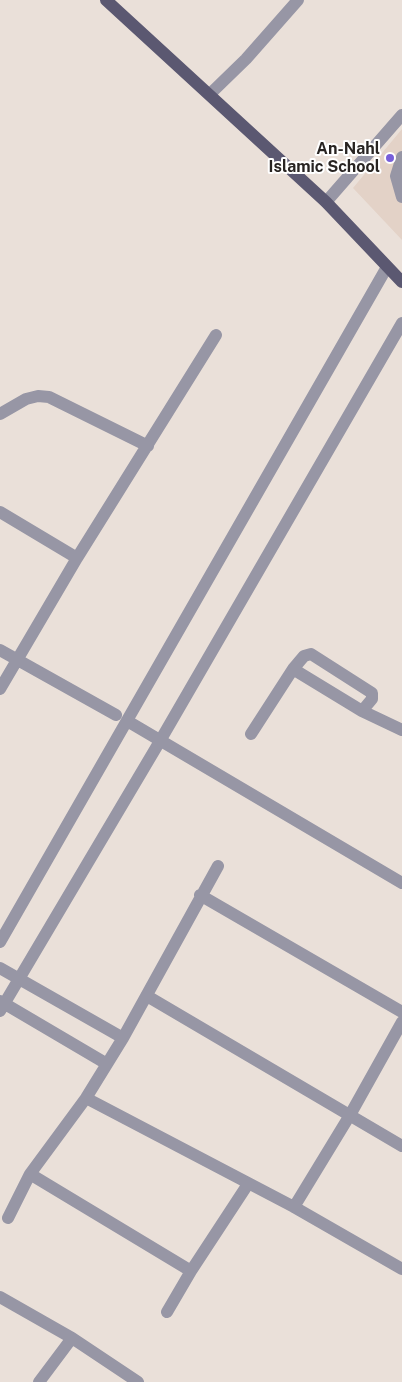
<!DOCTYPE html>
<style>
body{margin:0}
canvas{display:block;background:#eae0d9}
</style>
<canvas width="402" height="1382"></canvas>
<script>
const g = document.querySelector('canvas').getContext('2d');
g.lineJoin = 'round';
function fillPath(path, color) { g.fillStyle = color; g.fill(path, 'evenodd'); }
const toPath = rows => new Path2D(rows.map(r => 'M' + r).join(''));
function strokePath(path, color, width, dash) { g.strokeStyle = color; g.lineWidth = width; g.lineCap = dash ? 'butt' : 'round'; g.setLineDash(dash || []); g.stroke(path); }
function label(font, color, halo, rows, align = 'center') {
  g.font = font + ' "Public Sans",sans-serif'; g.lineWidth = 4; g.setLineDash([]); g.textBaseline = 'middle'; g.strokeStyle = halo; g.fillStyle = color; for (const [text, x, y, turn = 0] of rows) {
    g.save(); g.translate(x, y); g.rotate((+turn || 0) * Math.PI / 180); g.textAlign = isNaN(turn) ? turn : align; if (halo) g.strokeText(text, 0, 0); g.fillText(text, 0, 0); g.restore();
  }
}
const built = toPath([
 [402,129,402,240,353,188]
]);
const minor = toPath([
 [210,94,246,59,298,0],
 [402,157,396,176,402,197],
 [326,202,402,115],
 [0,414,26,399,38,396,49,397,148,446],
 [0,512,77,558],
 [0,650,116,715],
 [293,669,304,656,311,654,372,693,372,699,362,711],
 [0,689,77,558,216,335],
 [129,722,402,883],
 [251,734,293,669,362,711,402,730],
 [200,895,402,1012],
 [0,942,387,267],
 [0,968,123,1038],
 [147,996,402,1146],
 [0,1001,107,1064],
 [0,1011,160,741,402,323],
 [86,1098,294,1207,402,1269],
 [30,1174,191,1271],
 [294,1207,350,1115,402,1022],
 [8,1218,30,1174,86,1098,123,1038,218,866],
 [0,1297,72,1338,138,1382],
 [167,1312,191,1271,248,1184],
 [39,1382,72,1338]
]);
const major = toPath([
 [106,0,326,202,402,282]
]);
const markers = [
 [390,158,5,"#785fda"]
];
const poiNames = [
 ["An-Nahl",380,149],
 ["Islamic School",380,167]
];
fillPath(built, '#e3d2c7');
strokePath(minor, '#9796a5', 12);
strokePath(major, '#5b5871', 12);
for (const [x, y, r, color] of markers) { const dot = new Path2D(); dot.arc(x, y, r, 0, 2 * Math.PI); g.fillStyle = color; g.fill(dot); strokePath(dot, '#fff', 2); }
label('bold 16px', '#282422', '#fff', poiNames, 'right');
</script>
